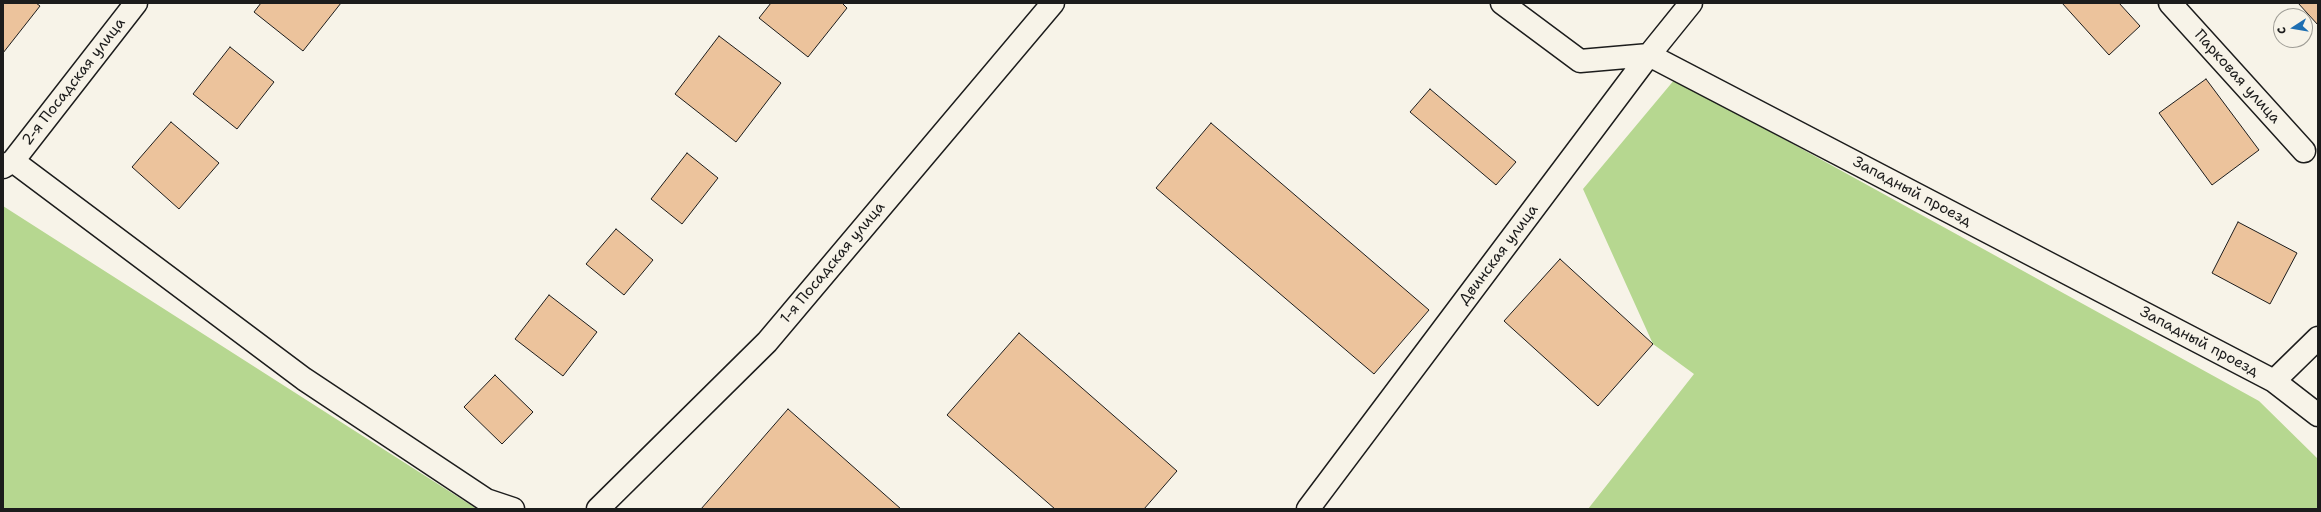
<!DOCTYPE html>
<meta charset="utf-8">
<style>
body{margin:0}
#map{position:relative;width:2321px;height:512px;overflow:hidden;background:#f7f3e8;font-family:"Shantell Sans",sans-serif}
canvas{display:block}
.frame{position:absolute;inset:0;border:4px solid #1c1c1c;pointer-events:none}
.north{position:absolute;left:2273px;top:8px;width:40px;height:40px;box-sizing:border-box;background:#f7f3e8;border:1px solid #9f9d96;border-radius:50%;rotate:258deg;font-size:11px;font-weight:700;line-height:16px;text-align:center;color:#1c1c1c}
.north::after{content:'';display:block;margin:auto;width:14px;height:18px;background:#1f6fb2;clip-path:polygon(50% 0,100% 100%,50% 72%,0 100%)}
</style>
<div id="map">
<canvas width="2321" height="512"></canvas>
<div class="frame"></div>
<div class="north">С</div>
</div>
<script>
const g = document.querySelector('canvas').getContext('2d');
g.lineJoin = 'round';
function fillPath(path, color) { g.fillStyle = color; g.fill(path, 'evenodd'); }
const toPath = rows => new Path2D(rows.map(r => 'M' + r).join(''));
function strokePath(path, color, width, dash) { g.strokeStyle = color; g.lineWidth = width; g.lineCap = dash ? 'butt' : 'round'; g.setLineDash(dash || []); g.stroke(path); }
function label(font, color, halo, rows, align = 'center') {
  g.font = font + ' "Shantell Sans",sans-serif'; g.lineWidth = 4; g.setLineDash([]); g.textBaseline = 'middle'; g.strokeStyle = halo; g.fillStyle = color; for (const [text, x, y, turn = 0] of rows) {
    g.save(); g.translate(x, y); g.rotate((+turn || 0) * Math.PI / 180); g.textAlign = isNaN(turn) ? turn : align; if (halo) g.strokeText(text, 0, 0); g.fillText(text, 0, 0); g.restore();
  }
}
const green = toPath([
 [1675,79,2259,401,2318,459,2318,509,1588,509,1694,374,1653,344,1583,189],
 [3,206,477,509,3,509]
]);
const building = toPath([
 [3,3,36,3,40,6,3,53,3,3],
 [261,3,341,3,303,51,254,12,261,3],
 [771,3,842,3,847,8,808,57,759,18,771,3],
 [2062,3,2119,3,2140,26,2109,55,2062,3],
 [2298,3,2318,3,2318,25,2298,3],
 [719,36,781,83,736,142,675,94,719,36],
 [230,47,274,82,237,129,193,94,230,47],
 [2206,79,2259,150,2212,185,2159,113,2206,79],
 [1430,89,1516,162,1496,185,1410,112,1430,89],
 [171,122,219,163,179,209,132,167,171,122],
 [1211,123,1429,310,1374,374,1156,188,1211,123],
 [687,153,718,178,682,224,651,199,687,153],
 [2238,222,2297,253,2270,304,2212,273,2238,222],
 [616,229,653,260,624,295,586,264,616,229],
 [1560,259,1653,344,1598,406,1504,321,1560,259],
 [549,295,597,332,563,376,515,339,549,295],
 [1019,333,1177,471,1144,509,1055,509,947,415,1019,333],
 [495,375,533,412,502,444,464,407,495,375],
 [788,409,901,509,701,509,788,409]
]);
const minor = toPath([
 [1502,3,1580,61,1649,55,2274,381,2318,415],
 [2170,3,2304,151],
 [13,161,136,3],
 [3,167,13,161,304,379,486,500,513,509],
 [2274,381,2318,338],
 [598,509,767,342,1053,3],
 [1308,509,1649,55,1691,3]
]);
const streetNames = [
 ["Парковая улица",2237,77,48],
 ["2-я Посадская улица",74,82,-52],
 ["Западный проезд",1912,192,28],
 ["Двинская улица",1499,255,-53],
 ["1-я Посадская улица",833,263,-50],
 ["Западный проезд",2199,342,28]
];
fillPath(green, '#b6d790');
fillPath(building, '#ecc39c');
strokePath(building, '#1c1c1c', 1);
strokePath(minor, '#1c1c1c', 25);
strokePath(minor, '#f7f3e8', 22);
label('15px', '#1c1c1c', '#f7f3e8', streetNames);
</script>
